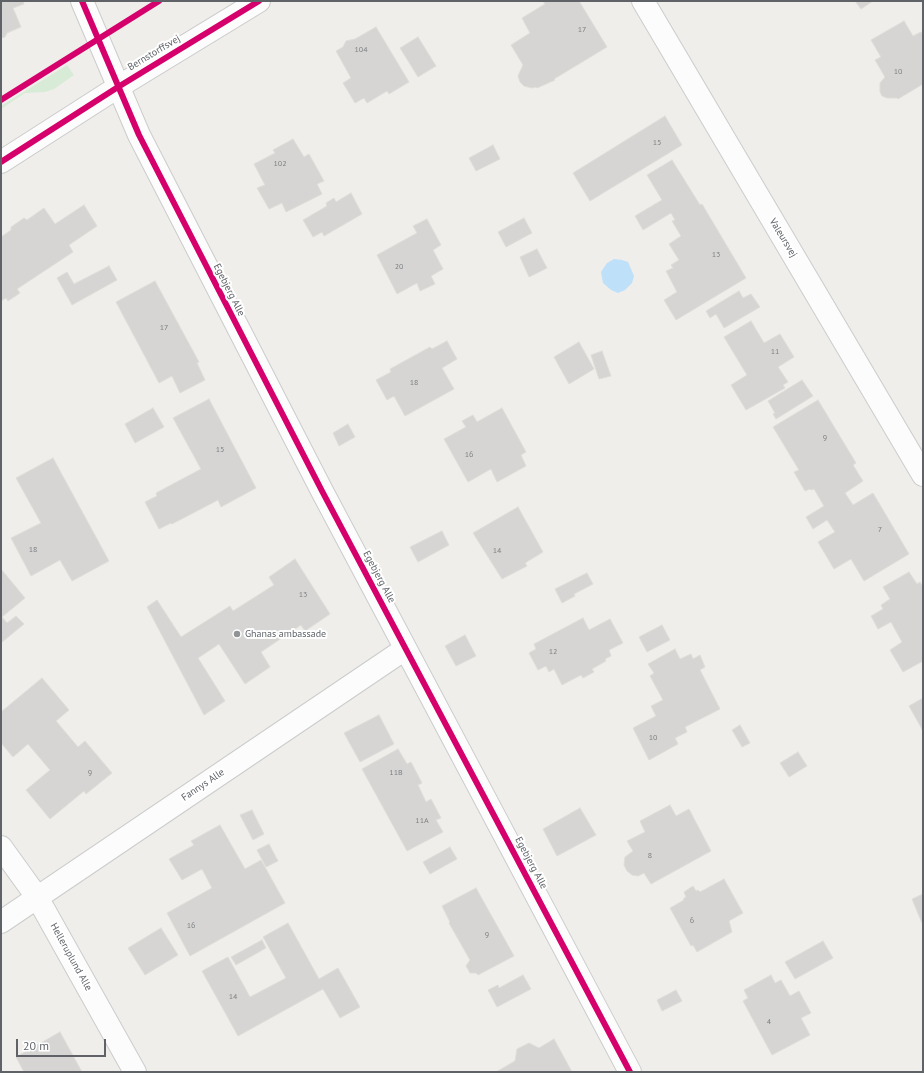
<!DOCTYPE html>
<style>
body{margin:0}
#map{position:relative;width:924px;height:1073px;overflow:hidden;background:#efeeea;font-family:"PT Sans",sans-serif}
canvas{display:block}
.frame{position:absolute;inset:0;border:2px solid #5f6368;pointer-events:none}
.scale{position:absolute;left:16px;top:1039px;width:90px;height:18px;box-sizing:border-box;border:2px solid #5f6368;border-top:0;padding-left:5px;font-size:12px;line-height:14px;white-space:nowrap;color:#5f6368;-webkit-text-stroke:3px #fff;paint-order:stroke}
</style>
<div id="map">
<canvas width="924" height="1073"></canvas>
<div class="frame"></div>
<div class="scale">20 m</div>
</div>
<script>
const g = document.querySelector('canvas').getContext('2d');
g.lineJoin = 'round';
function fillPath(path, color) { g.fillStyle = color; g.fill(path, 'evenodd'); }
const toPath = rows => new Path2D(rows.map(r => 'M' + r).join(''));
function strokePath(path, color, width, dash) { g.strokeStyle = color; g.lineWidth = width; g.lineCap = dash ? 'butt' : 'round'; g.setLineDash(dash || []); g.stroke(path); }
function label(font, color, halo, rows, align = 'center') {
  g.font = font + ' "PT Sans",sans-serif'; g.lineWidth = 4; g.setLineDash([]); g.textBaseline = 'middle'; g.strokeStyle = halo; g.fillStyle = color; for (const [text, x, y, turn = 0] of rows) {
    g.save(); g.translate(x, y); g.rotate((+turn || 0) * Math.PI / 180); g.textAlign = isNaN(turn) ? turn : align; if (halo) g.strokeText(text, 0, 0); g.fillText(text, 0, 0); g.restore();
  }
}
const green = toPath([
 [67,65,74,75,54,89,45,92,25,93,1,109,1,106]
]);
const water = toPath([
 [614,259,622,260,628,262,634,276,632,283,625,290,618,293,611,290,603,283,601,272,607,263]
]);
const building = toPath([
 [1,1,23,1,24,4,13,8,21,27,7,33,5,37,1,38,1,1],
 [543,1,579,1,607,47,554,79,555,80,537,88,536,87,532,88,524,86,520,82,518,76,523,65,511,45,530,33,522,18,545,4,543,1],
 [855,1,873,1,861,9,855,1],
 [904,21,913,36,921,32,923,35,923,84,898,99,897,98,887,98,882,96,880,92,880,83,885,77,875,60,881,57,871,40,904,21],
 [376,27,409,82,389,94,387,91,367,103,364,98,355,103,343,83,351,78,336,51,343,47,346,41,355,39,376,27],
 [418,37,436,66,418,77,400,48,418,37],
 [665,116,682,145,590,201,573,173,665,116],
 [293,139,304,157,309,154,324,181,317,184,322,194,286,212,282,203,269,209,257,188,265,185,254,164,275,153,273,150,293,139],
 [493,145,500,159,476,171,469,158,493,145],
 [672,160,700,205,702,204,746,278,676,320,664,300,677,292,666,271,673,268,671,265,679,260,669,244,681,236,672,221,675,220,671,213,643,230,635,216,662,200,647,175,672,160],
 [351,193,362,214,324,236,322,232,313,237,303,220,327,206,326,203,334,198,336,202,351,193],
 [84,205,97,226,69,245,73,252,17,289,20,293,8,301,6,298,1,301,1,237,11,230,11,227,24,218,27,220,44,208,55,224,84,205],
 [524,218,532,233,506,247,498,232,524,218],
 [427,219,441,245,433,250,443,269,431,276,435,284,420,291,417,283,397,294,377,255,417,233,413,226,427,219],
 [537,249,547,268,529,277,520,257,537,249],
 [109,266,117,280,72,305,57,278,67,272,74,284,109,266],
 [155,281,199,362,197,363,205,380,180,393,172,376,159,383,116,302,155,281],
 [739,291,743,298,751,294,760,307,724,328,716,314,710,318,706,311,739,291],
 [751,321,764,343,780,334,794,357,778,367,788,382,783,385,785,388,746,410,731,385,747,375,724,337,751,321],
 [447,341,457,359,442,368,454,389,405,416,394,396,387,400,376,380,391,372,390,369,430,347,432,349,447,341],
 [579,342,594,369,569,384,554,357,579,342],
 [602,351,611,376,599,379,591,355,602,351],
 [802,380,813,396,776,419,773,414,775,413,768,401,802,380],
 [209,399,256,488,221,507,218,500,172,524,171,523,159,529,145,502,157,496,156,493,201,469,173,418,209,399],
 [818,400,856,463,853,465,863,481,845,493,853,505,873,493,909,554,864,581,851,559,834,569,818,542,835,532,827,520,813,529,806,517,824,506,814,489,811,490,810,489,805,491,794,472,799,470,773,427,818,400],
 [153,408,164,427,135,443,125,424,153,408],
 [502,408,526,452,521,455,526,466,497,482,491,469,468,482,444,439,466,427,462,421,473,415,477,422,502,408],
 [348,424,355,437,339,446,333,433,348,424],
 [53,458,109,561,72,581,60,560,31,576,11,538,41,523,16,478,53,458],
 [518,507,543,552,525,563,527,566,502,579,473,533,518,507],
 [442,531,449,545,418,562,410,547,442,531],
 [295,559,330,614,305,631,301,625,261,652,270,667,245,684,219,644,198,658,225,701,204,715,147,607,157,600,181,637,230,606,233,611,274,585,269,577,295,559],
 [1,569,25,598,2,617,7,623,16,616,24,624,1,643,1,569],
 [909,572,917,584,920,582,923,587,923,661,903,672,890,650,902,642,891,622,878,629,871,616,883,609,881,605,890,599,883,587,909,572],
 [587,573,593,584,574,594,575,596,562,603,555,589,587,573],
 [583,618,589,630,610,619,623,643,609,650,611,656,605,659,606,661,592,669,594,672,583,678,581,675,562,685,554,669,549,672,546,666,538,670,529,653,536,649,534,644,583,618],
 [662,625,670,640,647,652,639,637,662,625],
 [465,635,476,656,456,666,445,646,465,635],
 [675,649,680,659,691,654,693,659,700,655,705,667,700,670,720,709,685,727,687,732,675,738,678,744,649,760,633,728,656,716,651,706,663,700,650,676,654,673,648,664,675,649],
 [42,678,69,710,56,721,78,747,85,741,112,773,86,794,84,791,50,819,26,790,50,770,28,744,13,757,1,743,1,712,42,678],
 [923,698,923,731,909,706,923,698],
 [379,715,394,744,360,762,344,733,379,715],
 [740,725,750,743,742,747,732,730,740,725],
 [398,749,407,764,411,762,422,783,418,785,426,802,431,799,441,818,436,820,443,832,407,851,362,769,398,749],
 [798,752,807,766,789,777,780,763,798,752],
 [670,805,676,816,689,809,711,851,651,884,644,873,638,876,632,875,627,871,624,865,625,857,633,851,627,841,645,832,640,821,670,805],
 [580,808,596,835,557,856,543,829,580,808],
 [252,810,264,834,253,840,240,815,252,810],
 [220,825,245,869,261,860,285,903,190,956,167,913,212,888,202,869,182,880,169,859,194,845,191,841,220,825],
 [269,844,278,861,266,867,257,850,269,844],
 [450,847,457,859,430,874,423,862,450,847],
 [724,879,743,913,729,921,732,932,697,952,693,945,691,946,670,908,684,900,683,899,686,897,684,892,693,886,696,891,698,890,700,892,724,879],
 [476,888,514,956,478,975,476,973,470,973,466,966,470,960,449,923,450,922,442,906,476,888],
 [923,894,923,923,922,923,912,899,923,894],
 [288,923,319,979,338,968,360,1007,340,1018,323,989,238,1036,202,971,228,957,250,997,286,978,263,937,288,923],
 [161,928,178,955,145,975,128,948,161,928],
 [262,940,266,948,236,965,231,957,262,940],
 [823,941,833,958,795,979,785,962,823,941],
 [523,975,531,989,497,1007,488,990,498,985,499,988,523,975],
 [771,975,775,983,781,980,790,996,799,991,811,1013,801,1018,810,1035,772,1055,743,1001,748,998,744,990,771,975],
 [676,990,682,1001,662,1011,657,1000,676,990],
 [60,1032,82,1072,24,1072,16,1057,60,1032],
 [554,1039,572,1072,496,1072,515,1061,517,1049,529,1043,539,1048,554,1039]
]);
const street = toPath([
 [82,1,139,135,322,491,630,1072],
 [643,1,923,475],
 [1,847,37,897,135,1072],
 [1,922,405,649]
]);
const secondary = toPath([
 [1,162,118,87,259,1]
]);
const cycleway = toPath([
 [82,1,139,135,322,491,630,1072],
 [1,100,159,1],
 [1,162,118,87,259,1]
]);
const markers = [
 [237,634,4,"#919496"]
];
const numberNames = [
 ["17",582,30],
 ["104",361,50],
 ["10",898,72],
 ["15",657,143],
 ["102",280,164],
 ["13",716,255],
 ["20",399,267],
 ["17",164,328],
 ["11",775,352],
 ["18",414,383],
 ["9",825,438],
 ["15",220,450],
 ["16",469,455],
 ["7",880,530],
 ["18",33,550],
 ["14",497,551],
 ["13",303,595],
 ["12",553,652],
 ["10",653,738],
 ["9",90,773],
 ["11B",396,773],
 ["11A",422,821],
 ["8",650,856],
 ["6",692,921],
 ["16",191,926],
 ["9",487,935],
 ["14",233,997],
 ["4",769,1022]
];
const streetNames = [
 ["Bernstorffsvej",154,53,-31],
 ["Valeursvej",783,238,59],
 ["Egebjerg Alle",229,290,63],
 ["Egebjerg Alle",379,577,62],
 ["Fannys Alle",203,785,-34],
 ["Egebjerg Alle",531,863,62],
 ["Helleruplund Alle",71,957,61]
];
const poiNames = [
 ["Ghanas ambassade",245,634]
];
fillPath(green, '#d8ebd6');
fillPath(water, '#bfe0f9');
fillPath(building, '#d6d5d3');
strokePath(building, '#deddd9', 1);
strokePath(street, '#cbcccc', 24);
strokePath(secondary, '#cacacb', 24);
strokePath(street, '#fdfcfc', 22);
strokePath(secondary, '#fdfcfc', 22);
strokePath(cycleway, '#d6006c', 6);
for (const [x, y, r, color] of markers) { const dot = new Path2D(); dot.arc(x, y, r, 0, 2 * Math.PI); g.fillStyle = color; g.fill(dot); strokePath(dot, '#fff', 1.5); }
label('8px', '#7e8184', null, numberNames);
label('10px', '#5f6368', '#fff', streetNames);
label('10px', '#5f6368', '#fff', poiNames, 'left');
</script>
